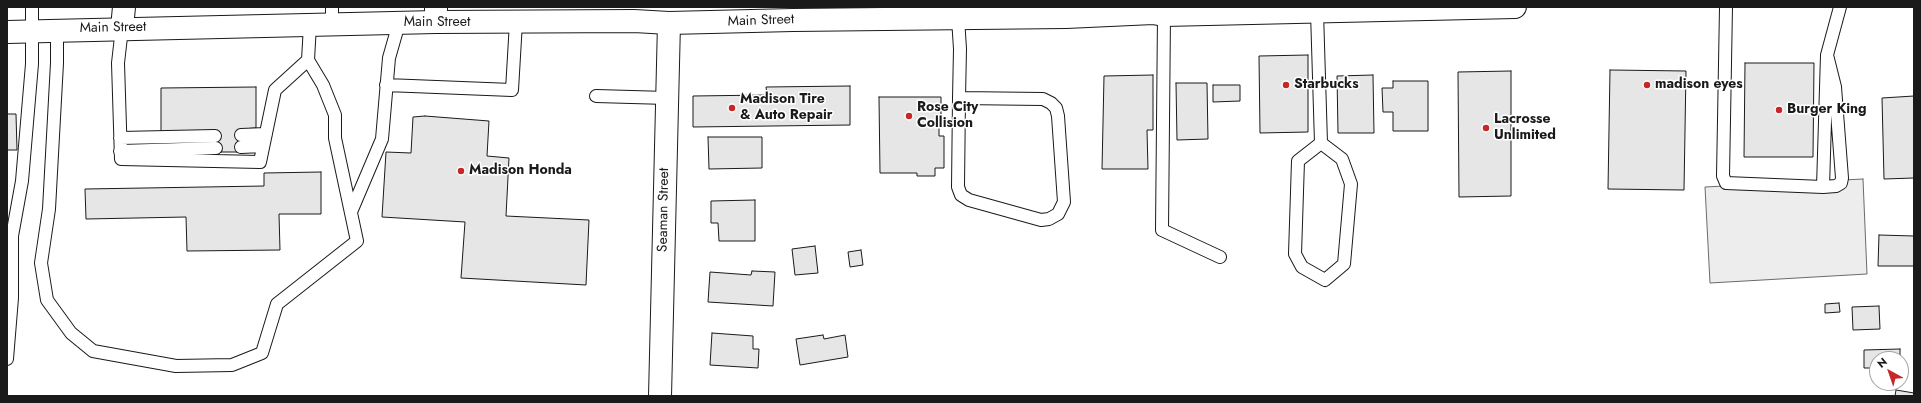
<!DOCTYPE html>
<style>
body{margin:0}
#map{position:relative;width:1921px;height:403px;overflow:hidden;background:#fff;font-family:Jost,sans-serif}
canvas{display:block}
.frame{position:absolute;inset:0;border:8px solid #1a1a1a;pointer-events:none}
.north{position:absolute;left:1869px;top:351px;width:40px;height:40px;box-sizing:border-box;background:#fff;border:1px solid #a3a3a3;border-radius:50%;rotate:320deg;font-size:11px;font-weight:700;line-height:16px;text-align:center;color:#1a1a1a}
.north::after{content:'';display:block;margin:auto;width:14px;height:18px;background:#c62828;clip-path:polygon(50% 0,100% 100%,50% 72%,0 100%)}
</style>
<div id="map">
<canvas width="1921" height="403"></canvas>
<div class="frame"></div>
<div class="north">N</div>
</div>
<script>
const g = document.querySelector('canvas').getContext('2d');
g.lineJoin = 'round';
function fillPath(path, color) { g.fillStyle = color; g.fill(path, 'evenodd'); }
const toPath = rows => new Path2D(rows.map(r => 'M' + r).join(''));
function strokePath(path, color, width, dash) { g.strokeStyle = color; g.lineWidth = width; g.lineCap = dash ? 'butt' : 'round'; g.setLineDash(dash || []); g.stroke(path); }
function label(font, color, halo, rows, align = 'center') {
  g.font = font + ' Jost,sans-serif'; g.lineWidth = 3; g.setLineDash([]); g.textBaseline = 'middle'; g.strokeStyle = halo; g.fillStyle = color; for (const [text, x, y, turn = 0] of rows) {
    g.save(); g.translate(x, y); g.rotate((+turn || 0) * Math.PI / 180); g.textAlign = isNaN(turn) ? turn : align; if (halo) g.strokeText(text, 0, 0); g.fillText(text, 0, 0); g.restore();
  }
}
const parking = toPath([
 [1863,179,1867,274,1710,283,1705,187,1863,179]
]);
const building = toPath([
 [1308,55,1308,132,1260,133,1259,56,1308,55],
 [1745,63,1814,63,1813,157,1744,157,1745,63],
 [1610,70,1686,71,1684,190,1608,189,1610,70],
 [1511,71,1511,196,1459,197,1458,72,1511,71],
 [1153,75,1153,130,1147,130,1148,169,1102,169,1104,76,1153,75],
 [1373,75,1374,133,1338,133,1337,76,1373,75],
 [1393,81,1428,81,1428,131,1393,131,1393,112,1383,112,1382,88,1393,88,1393,81],
 [1176,83,1207,83,1208,139,1177,140,1176,83],
 [1213,85,1240,85,1240,101,1213,102,1213,85],
 [850,86,850,125,693,127,693,96,767,95,766,87,850,86],
 [256,87,256,128,241,129,241,152,216,152,215,131,161,132,161,88,256,87],
 [1914,96,1914,178,1884,179,1882,98,1914,96],
 [879,97,941,97,941,126,939,126,939,136,944,136,944,168,935,168,935,176,917,176,917,173,880,173,879,97],
 [7,114,16,114,17,150,7,150,7,114],
 [425,116,489,121,487,156,509,158,506,216,589,220,586,285,461,278,465,222,382,217,386,152,411,153,413,117,425,116],
 [708,137,762,137,762,168,709,169,708,137],
 [321,172,321,214,279,214,280,250,187,251,186,217,86,219,85,189,264,186,264,173,321,172],
 [755,200,755,241,719,241,718,223,711,223,711,201,755,200],
 [1879,235,1914,236,1914,266,1878,266,1879,235],
 [815,246,818,273,795,275,792,249,815,246],
 [861,250,863,265,850,267,848,252,861,250],
 [752,271,775,272,773,306,708,302,710,272,751,275,752,271],
 [1839,303,1840,312,1825,313,1825,304,1839,303],
 [1879,306,1880,329,1853,330,1852,307,1879,306],
 [712,333,753,336,753,349,759,349,758,368,710,365,712,333],
 [823,335,824,339,845,335,848,357,800,365,796,339,823,335],
 [1900,349,1900,359,1877,359,1877,368,1864,368,1864,350,1900,349],
 [1896,390,1914,393,1914,396,1895,396,1896,390]
]);
const lane = toPath([
 [1726,7,1723,176,1726,183,1823,187,1836,186,1841,183,1842,178,1835,87,1827,55],
 [1317,12,1321,143,1298,161,1295,254,1302,267,1325,280,1344,264,1351,184,1342,159,1321,143],
 [1164,15,1162,230,1220,257],
 [958,18,960,49,959,98,958,187,961,195,969,200,1041,220,1049,219,1058,214,1064,202,1058,116,1056,108,1051,103,1043,99,959,98],
 [332,24,332,7],
 [122,28,118,63,121,159,260,162,275,90,308,60],
 [57,30,57,63,49,209,41,263,47,300,71,333,93,351,176,366,232,365,262,353,277,304,357,241,335,138,335,115,323,85,308,60,310,25],
 [386,85,512,90,516,22],
 [596,96,667,98],
 [241,135,266,134],
 [120,138,215,136],
 [241,147,263,146],
 [120,151,216,148],
 [1823,187,1827,55,1840,7],
 [351,212,382,139,389,58,399,23],
 [7,359,12,298,12,236,22,181,32,64,32,7]
]);
const street = toPath([
 [436,22,436,7],
 [122,28,124,7],
 [660,396,669,23]
]);
const primary = toPath([
 [7,32,436,22,634,21,669,23,793,20,1066,17,1153,13,1164,15,1515,7]
]);
const markers = [
 [1286,85,4,"#c62828"],
 [1647,85,4,"#c62828"],
 [732,108,4,"#c62828"],
 [1779,110,4,"#c62828"],
 [909,116,4,"#c62828"],
 [1486,128,4,"#c62828"],
 [461,171,4,"#c62828"]
];
const streetNames = [
 ["Main Street",761,21,-2],
 ["Main Street",437,23],
 ["Main Street",113,28,-1],
 ["Seaman Street",664,210,-89]
];
const poiNames = [
 ["Starbucks",1294,85],
 ["madison eyes",1655,85],
 ["Madison Tire",740,100],
 ["& Auto Repair",740,116],
 ["Rose City",917,108],
 ["Collision",917,124],
 ["Burger King",1787,110],
 ["Lacrosse",1494,120],
 ["Unlimited",1494,136],
 ["Madison Honda",469,171]
];
fillPath(parking, '#ededed');
strokePath(parking, '#6a6a6a', 1);
fillPath(building, '#e6e6e6');
strokePath(building, '#1a1a1a', 1);
strokePath(lane, '#1a1a1a', 14);
strokePath(street, '#1a1a1a', 24);
strokePath(primary, '#1a1a1a', 24);
strokePath(lane, '#fff', 12);
strokePath(street, '#fff', 22);
strokePath(primary, '#fff', 22);
for (const [x, y, r, color] of markers) { const dot = new Path2D(); dot.arc(x, y, r, 0, 2 * Math.PI); g.fillStyle = color; g.fill(dot); strokePath(dot, '#fff', 1.5); }
label('14px', '#1a1a1a', '#fff', streetNames);
label('bold 14px', '#1a1a1a', '#fff', poiNames, 'left');
</script>
